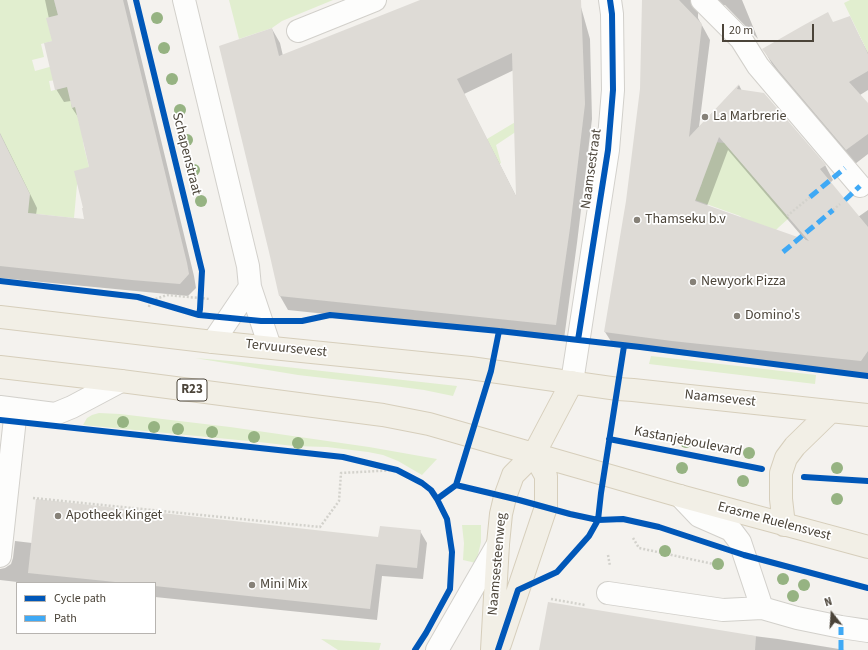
<!DOCTYPE html>
<style>
body{margin:0}
#map{position:relative;width:868px;height:650px;overflow:hidden;background:#f4f2ee;font-family:"Source Sans 3",sans-serif}
canvas{display:block}
.legend{position:absolute;left:16px;top:582px;width:140px;height:52px;box-sizing:border-box;background:#fff;border:1px solid #b7b4b0;margin:0;padding:5px 7px;list-style:none;font-size:12px;color:#4b4439}
.legend li{display:flex;align-items:center;gap:8px;height:20px}
.legend b{width:20px;border:1px solid #b7b4b0}
.north{position:absolute;left:812px;top:594px;width:40px;height:40px;-webkit-text-stroke:3px #fff;paint-order:stroke;rotate:343deg;font-size:11px;font-weight:700;line-height:16px;text-align:center;color:#4b4439}
.north::after{content:'';display:block;margin:auto;width:14px;height:18px;background:#4b4439;clip-path:polygon(50% 0,100% 100%,50% 72%,0 100%)}
.scale{position:absolute;left:722px;top:24px;width:92px;height:18px;box-sizing:border-box;border:2px solid #4b4439;border-top:0;padding-left:5px;font-size:12px;line-height:14px;white-space:nowrap;color:#4b4439;-webkit-text-stroke:3px #fff;paint-order:stroke}
</style>
<div id="map">
<canvas width="868" height="650"></canvas>
<ul class="legend">
<li><b style="height:5px;background:#0057b8"></b>Cycle path</li>
<li><b style="height:5px;background:#3fa9f5"></b>Path</li>
</ul>
<div class="north">N</div>
<div class="scale">20 m</div>
</div>
<script>
const g = document.querySelector('canvas').getContext('2d');
g.lineJoin = 'round';
function fillPath(path, color) { g.fillStyle = color; g.fill(path, 'evenodd'); }
const toPath = rows => new Path2D(rows.map(r => 'M' + r).join(''));
function strokePath(path, color, width, dash) { g.strokeStyle = color; g.lineWidth = width; g.lineCap = dash ? 'butt' : 'round'; g.setLineDash(dash || []); g.stroke(path); }
function label(font, color, halo, rows, align = 'center') {
  g.font = font + ' "Source Sans 3",sans-serif'; g.lineWidth = 3.5; g.setLineDash([]); g.textBaseline = 'middle'; g.strokeStyle = halo; g.fillStyle = color; for (const [text, x, y, turn = 0] of rows) {
    g.save(); g.translate(x, y); g.rotate((+turn || 0) * Math.PI / 180); g.textAlign = isNaN(turn) ? turn : align; if (halo) g.strokeText(text, 0, 0); g.fillText(text, 0, 0); g.restore();
  }
}
const green = toPath([
 [0,0,54,0,58,15,60,39,41,44,44,57,32,60,35,71,53,66,56,80,49,81,51,91,74,85,84,147,89,167,77,185,74,218,28,213,13,161,0,133],
 [229,0,333,0,282,21,272,28,239,39],
 [850,0,868,0,868,53,844,3],
 [517,121,517,131,496,145,501,163,475,179,462,154],
 [703,141,725,143,789,218,779,227,763,243,740,216,695,200,702,183],
 [651,356,816,375,815,384,649,364],
 [195,358,241,362,457,386,453,396,424,390,394,386,298,375],
 [99,413,120,414,230,427,369,447,437,459,422,475,398,461,383,455,368,452,327,447,293,446,259,442,83,425,87,418,92,415],
 [462,525,481,525,481,542,476,563,463,560,464,543],
 [321,639,381,643,379,650,338,650]
]);
const shadow = toPath([
 [45,0,127,0,194,276,196,288,188,296,0,278,0,133,37,208,36,215,85,220,90,168,78,117,72,108,71,101,64,102,56,89,54,42],
 [423,0,579,0,590,39,592,119,577,243,564,339,288,310,280,296,272,29,280,43,283,56],
 [514,70,517,198,464,94],
 [643,0,742,0,758,39,725,5,698,11,698,18,710,40,699,127,739,85,742,91,825,165,833,180,830,183,858,217,868,210,868,376,681,355,614,346,605,332,627,201,641,89],
 [728,150,806,241,707,206],
 [849,17,868,53,868,90,860,95,868,105,868,154,855,164,788,86,772,64,764,50],
 [420,531,427,543,423,579,382,576,377,620,155,597,155,583,26,583,0,580,0,569,5,568,11,564,13,558,15,541,32,543,379,538],
 [730,633,778,639,845,650,539,650]
]);
const building = toPath([
 [54,0,123,0,187,263,189,274,180,284,132,280,0,266,0,134,30,194,28,213,84,219,82,208,83,208,74,171,89,167,75,107,72,108,67,87,55,90,44,43,52,41,46,18,58,15],
 [420,0,581,0,585,104,570,228,556,325,279,296,269,252,219,46,272,28,279,56],
 [512,53,516,196,457,79],
 [642,0,679,0,702,24,689,137,739,84,737,89,764,93,826,165,820,169,868,227,868,351,861,361,672,341,604,332,626,201,640,89],
 [719,137,809,241,695,201],
 [828,12,833,22,850,16,868,54,868,71,849,82,868,103,868,134,846,150,779,71,762,49,804,25],
 [36,499,378,537,380,526,421,530,417,568,376,564,370,609,155,586,155,583,125,583,28,573],
 [548,602,756,636,755,650,539,650]
]);
const path = toPath([
 [833,210,840,204],
 [787,216,810,197],
 [149,307,150,301,167,295,210,299],
 [33,498,320,527,339,501,341,473,397,470],
 [633,538,639,548,718,565],
 [608,555,610,566],
 [551,599,585,605]
]);
const minor = toPath([
 [184,0,248,266,250,287,270,347],
 [702,0,741,39,758,66,860,186],
 [298,31,375,0],
 [213,342,250,287],
 [572,382,608,150,613,90,612,14,610,0],
 [0,407,55,414,72,407,121,381],
 [680,496,699,516,731,530,740,542,762,608,797,618,841,627,868,631],
 [0,556,16,409],
 [608,593,723,610,762,608],
 [437,650,498,544]
]);
const major = toPath([
 [0,317,213,342,470,368,618,389,633,390,868,415],
 [0,367,121,381,383,415,429,424,680,496,868,547],
 [784,525,781,499,781,473,786,458,795,446,831,411],
 [500,644,546,507,546,476,534,454],
 [492,650,498,544,501,514,505,497,513,475,534,454,572,382]
]);
const quiet = toPath([
 [810,197,845,168],
 [845,200,860,186],
 [783,252,833,210],
 [841,650,841,627]
]);
const cycleway = toPath([
 [136,0,202,271,200,309,199,315],
 [0,281,138,297,199,315,261,321,302,321,330,315,499,331,640,347,868,376],
 [578,340,608,150,613,90,612,14,610,0],
 [0,420,343,457,397,470,422,483,431,490,437,499,447,519,452,552,450,589,426,633,415,650],
 [609,439,762,469],
 [804,477,868,481],
 [456,485,519,500,570,514,598,520,623,519,659,527,744,555,868,588],
 [437,499,456,485,491,371,499,331],
 [498,650,518,590,557,572,589,536,598,520,601,493,624,346]
]);
const trees = [
 [157,18],
 [164,48],
 [172,79],
 [180,110],
 [187,140],
 [194,170],
 [201,201],
 [123,422],
 [154,427],
 [178,429],
 [212,432],
 [254,437],
 [686,442],
 [298,443],
 [749,453],
 [682,468],
 [837,468],
 [743,481],
 [837,499],
 [665,551],
 [718,564],
 [783,579],
 [804,585],
 [793,596]
];
const markers = [
 [705,117,4,"#868178"],
 [637,220,4,"#868178"],
 [693,282,4,"#868178"],
 [737,316,4,"#868178"],
 [58,516,4,"#868178"],
 [252,585,4,"#868178"]
];
const shields = [
 [192,390,30]
];
const shieldNames = [
 ["R23",192,390]
];
const poiNames = [
 ["La Marbrerie",713,117],
 ["Thamseku b.v",645,220],
 ["Newyork Pizza",701,282],
 ["Domino's",745,316],
 ["Apotheek Kinget",66,516],
 ["Mini Mix",260,585]
];
const streetNames = [
 ["Schapenstraat",186,154,76],
 ["Naamsestraat",592,169,-82],
 ["Tervuursevest",286,349,6],
 ["Naamsevest",720,399,6],
 ["Kastanjeboulevard",688,442,11],
 ["Erasme Ruelensvest",774,522,15],
 ["Naamsesteenweg",498,564,-85]
];
fillPath(green, '#e1eecf');
fillPath(shadow, '#0003');
fillPath(building, '#dedbd6');
strokePath(minor, '#d2d0cb', 24);
strokePath(major, '#d6cebb', 24);
strokePath(path, '#d3d2cc', 2.5, [2, 2]);
strokePath(minor, '#fdfdfc', 22);
strokePath(major, '#f2efe6', 22);
strokePath(quiet, '#3fa9f5', 5, [10, 5]);
strokePath(cycleway, '#0057b8', 6);
g.fillStyle = '#96b382';
for (const [x, y] of trees) { g.beginPath(); g.arc(x, y, 6, 0, 2 * Math.PI); g.fill(); }
for (const [x, y, r, color] of markers) { const dot = new Path2D(); dot.arc(x, y, r, 0, 2 * Math.PI); g.fillStyle = color; g.fill(dot); strokePath(dot, '#fff', 1.5); }
for (const [x, y, w] of shields) { const box = new Path2D(); box.roundRect(x - w / 2, y - 11, w, 22, 3); g.fillStyle = '#fff'; g.fill(box); strokePath(box, '#4b4439', 1); }
label('bold 13px', '#4b4439', null, shieldNames);
label('14px', '#4b4439', '#fff', poiNames, 'left');
label('14px', '#4b4439', '#fff', streetNames);
</script>
